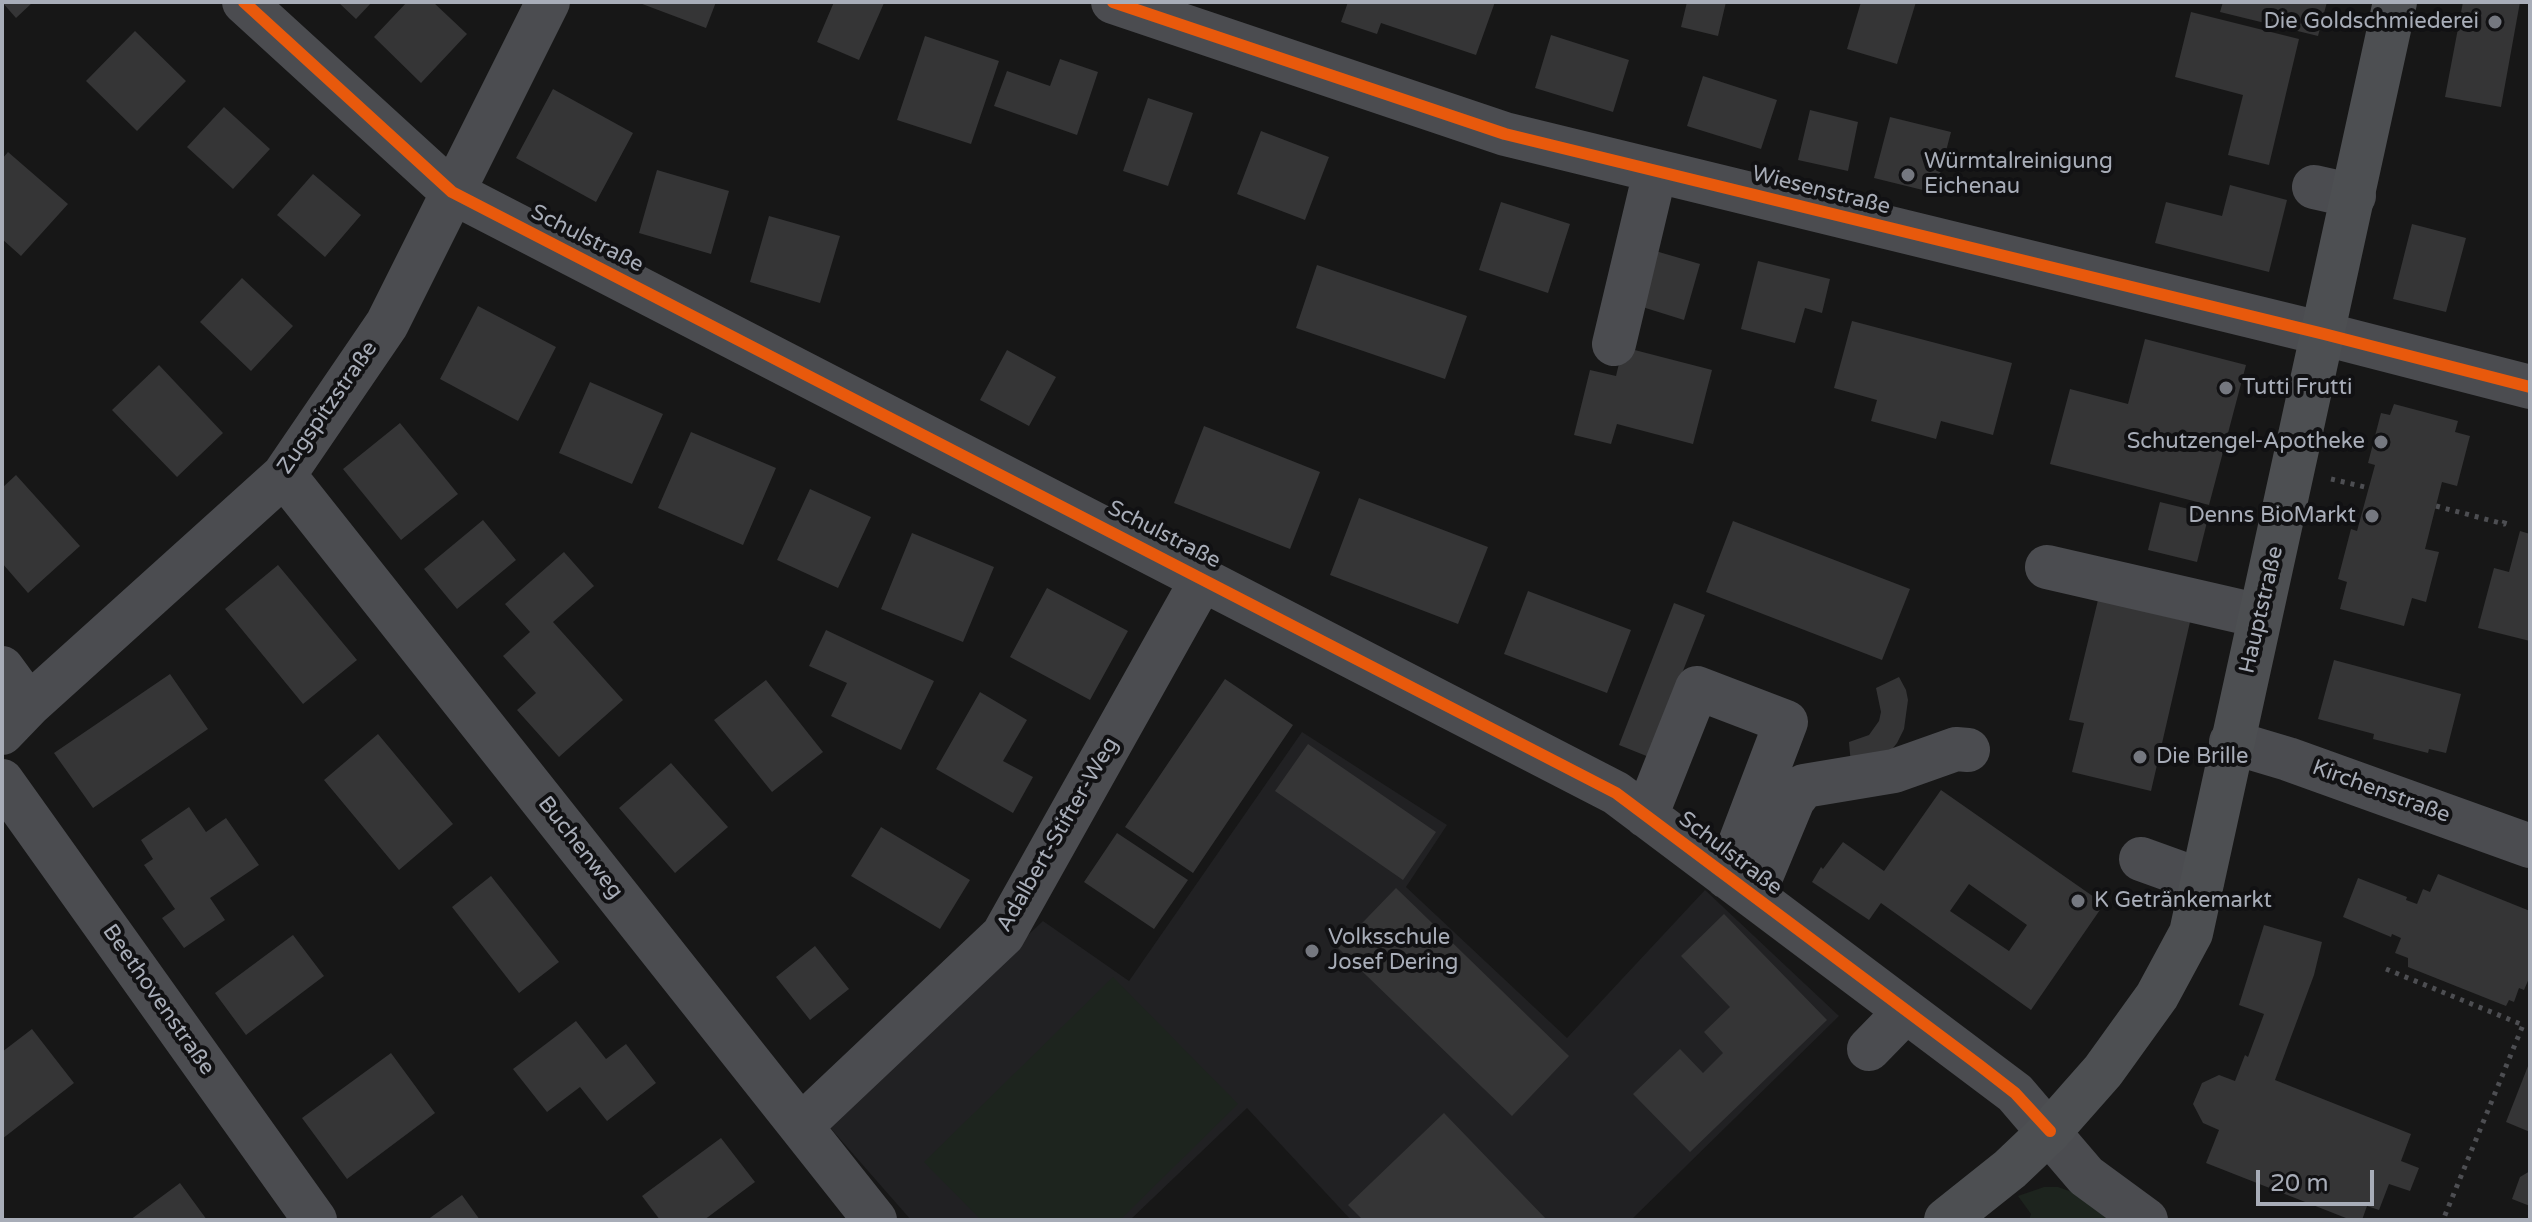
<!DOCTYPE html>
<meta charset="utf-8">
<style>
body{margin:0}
#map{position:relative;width:2532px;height:1222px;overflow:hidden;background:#171717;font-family:"Varela Round",sans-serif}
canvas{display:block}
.frame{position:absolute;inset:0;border:4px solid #a8adb8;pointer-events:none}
.scale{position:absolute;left:2256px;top:1170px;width:118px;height:36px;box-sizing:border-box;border:4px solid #a8adb8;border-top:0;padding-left:10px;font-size:24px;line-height:28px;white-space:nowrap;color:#a8adb8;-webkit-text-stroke:6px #111113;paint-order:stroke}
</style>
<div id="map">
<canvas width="2532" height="1222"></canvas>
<div class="frame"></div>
<div class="scale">20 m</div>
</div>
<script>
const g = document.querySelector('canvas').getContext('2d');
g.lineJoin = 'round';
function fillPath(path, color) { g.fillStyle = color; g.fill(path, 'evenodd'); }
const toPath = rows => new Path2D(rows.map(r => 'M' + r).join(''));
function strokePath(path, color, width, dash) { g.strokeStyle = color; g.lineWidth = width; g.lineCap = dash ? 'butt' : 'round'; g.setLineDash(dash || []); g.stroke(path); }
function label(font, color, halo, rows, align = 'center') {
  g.font = font + ' "Varela Round",sans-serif'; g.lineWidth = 8; g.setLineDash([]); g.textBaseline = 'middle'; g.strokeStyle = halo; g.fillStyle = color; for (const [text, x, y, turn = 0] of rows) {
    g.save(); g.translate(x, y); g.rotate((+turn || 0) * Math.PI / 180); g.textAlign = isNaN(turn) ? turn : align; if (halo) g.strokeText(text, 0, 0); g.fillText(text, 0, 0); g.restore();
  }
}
const built = toPath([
 [1302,732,1447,825,1406,887,1567,1038,1705,890,1839,1016,1631,1220,1351,1220,1247,1108,1130,1220,911,1220,826,1123,1043,921,1129,981]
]);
const green = toPath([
 [1113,977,1238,1104,1120,1220,981,1220,924,1162],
 [2044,1187,2058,1187,2072,1192,2112,1220,2029,1220,2031,1214,2018,1196]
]);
const building = toPath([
 [2,2,33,2,16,18],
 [338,2,372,2,356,19],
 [407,2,433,2,467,34,421,83,374,37],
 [637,2,716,2,706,28],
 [834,2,884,3,859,60,817,42],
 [1348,2,1495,2,1476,55,1381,23,1377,34,1341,22],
 [1687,2,1726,2,1718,36,1681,27],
 [1861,2,1916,2,1897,64,1847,49],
 [2223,2,2327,2,2318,36,2220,12],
 [2463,2,2520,2,2501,107,2445,97],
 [2191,12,2299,39,2269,165,2228,155,2243,95,2175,77],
 [135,31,186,81,137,131,86,81],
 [1551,35,1629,60,1613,112,1535,88],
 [925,36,999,61,971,144,897,120],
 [1060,59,1098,72,1077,135,994,106,1007,71,1050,86],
 [1703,76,1777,100,1761,149,1687,126],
 [553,89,633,133,596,202,516,158],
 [1148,98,1193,113,1168,186,1123,171],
 [224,107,270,149,233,189,187,147],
 [1810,110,1858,122,1848,171,1798,160],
 [1890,117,1951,132,1935,193,1874,178],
 [1261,131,1329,157,1305,220,1237,194],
 [8,152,68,204,21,256,2,239,2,159],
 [657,170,729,191,711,254,639,233],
 [313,174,361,215,325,257,277,215],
 [2230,185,2287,200,2269,272,2155,243,2166,202,2222,216],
 [1501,202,1570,224,1548,293,1479,270],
 [769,216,840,236,820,303,750,282],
 [2412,224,2466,238,2446,312,2393,299],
 [1652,250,1700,264,1684,320,1636,305],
 [1758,261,1830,279,1822,313,1805,308,1795,343,1741,329],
 [1317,265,1467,316,1445,379,1296,328],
 [242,278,293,326,251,371,200,322],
 [478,306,556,347,518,421,440,379],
 [1852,321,2012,363,1993,435,1941,421,1936,439,1871,421,1877,400,1834,388],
 [2145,339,2246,365,2209,505,2050,464,2070,389,2128,404],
 [1623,347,1712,370,1693,444,1617,424,1611,444,1574,435,1590,370,1616,376],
 [1007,350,1056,377,1029,426,980,400],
 [159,365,223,433,177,477,112,410],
 [590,382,663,414,632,484,559,453],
 [2394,404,2458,421,2455,432,2470,436,2457,486,2442,482,2425,549,2439,552,2426,602,2412,598,2404,626,2340,609,2347,582,2338,579,2351,529,2357,531,2375,465,2368,463,2381,413,2390,415],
 [400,423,458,494,401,540,343,469],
 [1204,426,1320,472,1290,549,1174,503],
 [691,432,776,468,743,545,658,508],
 [16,475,80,546,28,593,2,563,2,488],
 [810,489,871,517,838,588,777,560],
 [1359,498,1488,547,1458,624,1330,575],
 [2160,502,2209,514,2197,562,2148,550],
 [483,520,516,560,457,609,424,569],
 [1733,521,1910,589,1882,660,1706,592],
 [2520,531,2530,534,2530,641,2478,628,2494,568,2509,572],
 [912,533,994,567,963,642,881,609],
 [564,552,594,586,553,622,623,700,559,757,517,710,536,693,503,656,530,632,505,604],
 [278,565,357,660,303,704,225,609],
 [1047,588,1128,631,1090,700,1010,657],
 [1528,591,1631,630,1607,693,1504,654],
 [2098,600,2190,622,2151,791,2072,772,2084,723,2069,720],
 [1674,603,1705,615,1649,757,1619,745],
 [826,630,934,681,901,750,831,716,847,683,809,666],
 [2334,660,2461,694,2446,753,2429,749,2428,753,2373,739,2374,734,2318,719],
 [170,674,208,729,93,808,54,753],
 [1899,677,1906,690,1908,700,1904,729,1897,743,1889,753,1851,765,1849,742,1869,735,1879,721,1881,712,1876,688],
 [1225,679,1293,725,1193,873,1125,827],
 [766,680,823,752,772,792,714,720],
 [980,692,1027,720,1003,761,1033,777,1013,813,936,769],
 [378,734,453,824,399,870,324,780],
 [1308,744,1436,832,1403,880,1275,791],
 [671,763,728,827,675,873,619,808],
 [1941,790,2104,904,2031,1010,1881,903,1869,920,1812,882,1821,867,1823,869,1843,842,1884,871],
 [1969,884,2027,925,2009,951,1950,911],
 [189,807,206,832,226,818,259,865,210,898,225,920,184,948,162,918,175,909,144,865,153,859,141,840],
 [881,827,970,880,940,929,851,876],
 [1117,833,1188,880,1154,929,1084,882],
 [2438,874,2530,911,2530,976,2524,990,2519,988,2514,1002,2509,1000,2506,1006,2408,967,2408,958,2395,953,2401,938,2392,934,2391,937,2343,917,2358,878,2407,897,2406,900,2417,904,2423,889,2430,892],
 [491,876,559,962,519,993,452,907],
 [1396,888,1569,1056,1512,1116,1338,948],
 [1724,914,1827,1020,1690,1152,1633,1094,1680,1049,1703,1073,1723,1053,1704,1032,1730,1007,1681,956],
 [2264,925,2322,942,2314,975,2275,1080,2411,1134,2401,1161,2419,1168,2410,1191,2389,1184,2379,1210,2367,1206,2362,1220,2351,1220,2206,1163,2219,1130,2203,1123,2193,1104,2202,1083,2219,1075,2235,1081,2245,1055,2248,1057,2264,1014,2239,1005],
 [293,935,324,976,246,1035,215,993],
 [815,946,849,989,810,1020,776,977],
 [576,1021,606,1059,626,1044,656,1083,607,1121,580,1087,547,1112,513,1069],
 [32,1029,74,1083,2,1139,2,1052],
 [391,1053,435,1113,347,1179,302,1118],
 [2530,1061,2530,1132,2506,1122],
 [1444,1113,1547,1220,1363,1220,1348,1205],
 [721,1138,755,1182,704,1220,660,1220,642,1196],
 [2530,1171,2530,1206,2512,1199,2520,1177],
 [180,1183,207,1220,130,1220],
 [462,1195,480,1220,427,1220]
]);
const path = toPath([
 [2331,479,2369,488],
 [2436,506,2504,524,2506,517],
 [2386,969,2523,1025,2443,1220]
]);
const minor = toPath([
 [244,2,452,192,1616,793,2015,1093,2086,1176,2146,1220],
 [1113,2,1505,134,2324,334,2530,387],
 [2314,187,2354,196],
 [1614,344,1655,172],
 [284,475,875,1220],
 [2047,567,2260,616],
 [2,668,29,705],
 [2,733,29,705,284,475,387,324,548,2],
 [2231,742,2288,759,2530,846],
 [2,781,315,1220],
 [1646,816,1697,688,1786,722,1727,877],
 [2141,859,2202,881],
 [1753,896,1793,800,1804,786,1894,771,1956,749,1968,750],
 [1869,1049,1906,1011],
 [801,1126,1003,935,1203,578]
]);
const major = toPath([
 [1946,1220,2010,1169,2050,1131,2103,1071,2157,996,2191,933,2395,2]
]);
const cycleway = toPath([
 [244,2,452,192,1616,793,1979,1065,2015,1093,2050,1131],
 [1113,2,1505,134,2324,334,2530,387]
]);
const markers = [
 [2495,22,8,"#757880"],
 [1908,175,8,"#757880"],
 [2226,388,8,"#757880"],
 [2381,442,8,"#757880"],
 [2372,516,8,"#757880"],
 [2140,757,8,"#757880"],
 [2078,901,8,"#757880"],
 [1312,951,8,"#757880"]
];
const poiNames = [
 ["Die Goldschmiederei",2479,22,"right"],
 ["Würmtalreinigung",1924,162],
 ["Eichenau",1924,187],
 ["Tutti Frutti",2242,388],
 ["Schutzengel-Apotheke",2365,442,"right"],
 ["Denns BioMarkt",2356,516,"right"],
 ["Die Brille",2156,757],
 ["K Getränkemarkt",2094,901],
 ["Volksschule",1328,938],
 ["Josef Dering",1328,963]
];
const streetNames = [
 ["Wiesenstraße",1821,191,14],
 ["Schulstraße",587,239,27],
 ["Zugspitzstraße",328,408,-55],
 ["Schulstraße",1164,535,27],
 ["Hauptstraße",2262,610,-77],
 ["Kirchenstraße",2381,792,20],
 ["Adalbert-Stifter-Weg",1058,835,-60],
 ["Buchenweg",580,848,52],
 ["Schulstraße",1730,854,37],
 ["Beethovenstraße",158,1000,55]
];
fillPath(built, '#212123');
fillPath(green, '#1d241e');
fillPath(building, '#353536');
strokePath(path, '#4d4e52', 5, [4, 6]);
strokePath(minor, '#4b4c50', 44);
strokePath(major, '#4d4f52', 44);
strokePath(cycleway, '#e8590c', 12);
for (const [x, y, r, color] of markers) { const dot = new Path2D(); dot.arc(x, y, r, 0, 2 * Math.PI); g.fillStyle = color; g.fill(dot); strokePath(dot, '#111113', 3); }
label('22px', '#a8adb8', '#111113', poiNames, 'left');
label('22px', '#a8adb8', '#111113', streetNames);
</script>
